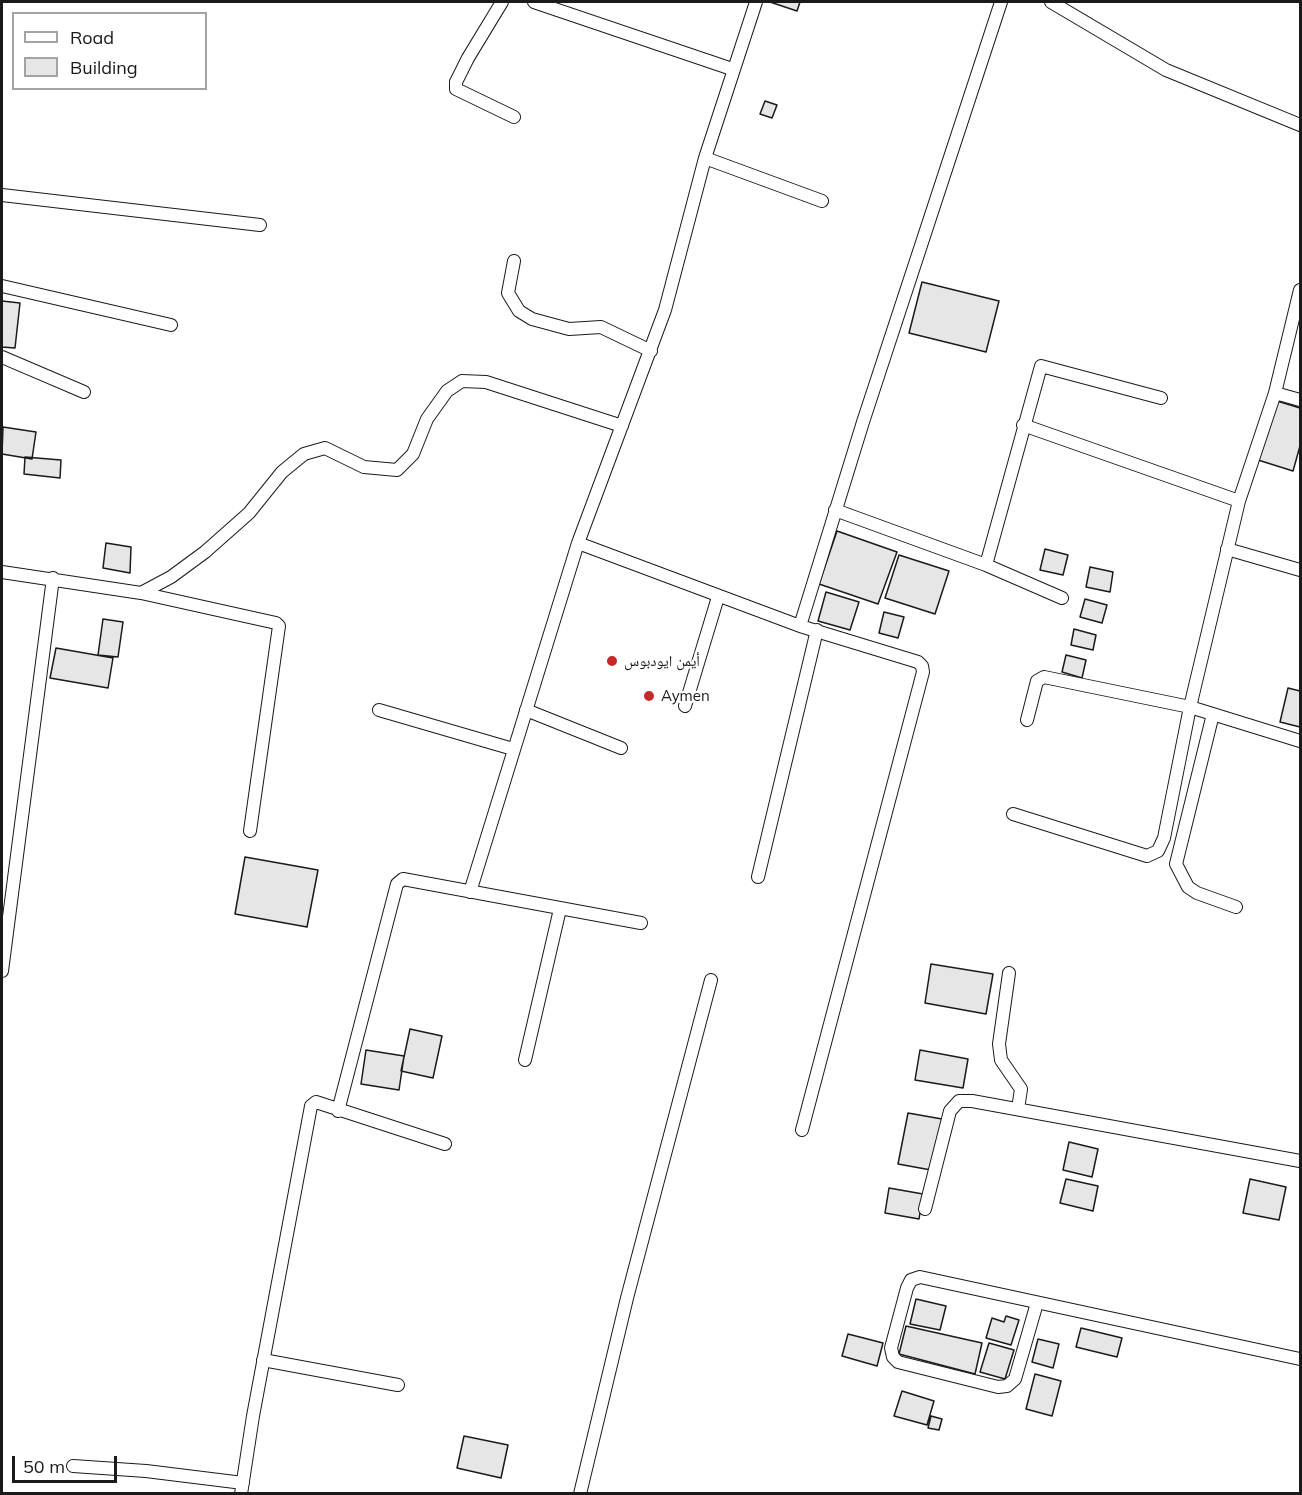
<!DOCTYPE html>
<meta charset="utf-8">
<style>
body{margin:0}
#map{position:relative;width:1302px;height:1495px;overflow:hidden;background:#fff;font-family:Mulish,sans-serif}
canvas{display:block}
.frame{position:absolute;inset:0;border:3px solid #1a1a1a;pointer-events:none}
.legend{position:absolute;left:12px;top:12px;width:195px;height:78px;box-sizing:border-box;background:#fff;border:2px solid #a3a3a3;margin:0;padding:8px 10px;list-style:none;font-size:18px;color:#1a1a1a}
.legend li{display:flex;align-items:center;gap:12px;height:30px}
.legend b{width:30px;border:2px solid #a3a3a3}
.scale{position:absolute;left:12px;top:1456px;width:105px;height:27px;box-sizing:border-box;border:3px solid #1a1a1a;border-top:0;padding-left:8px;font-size:18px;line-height:21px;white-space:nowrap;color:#1a1a1a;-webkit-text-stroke:4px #fff;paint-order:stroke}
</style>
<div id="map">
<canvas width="1302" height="1495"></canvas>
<div class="frame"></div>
<ul class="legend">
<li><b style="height:8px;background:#fff"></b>Road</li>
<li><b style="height:16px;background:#e6e6e6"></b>Building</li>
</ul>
<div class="scale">50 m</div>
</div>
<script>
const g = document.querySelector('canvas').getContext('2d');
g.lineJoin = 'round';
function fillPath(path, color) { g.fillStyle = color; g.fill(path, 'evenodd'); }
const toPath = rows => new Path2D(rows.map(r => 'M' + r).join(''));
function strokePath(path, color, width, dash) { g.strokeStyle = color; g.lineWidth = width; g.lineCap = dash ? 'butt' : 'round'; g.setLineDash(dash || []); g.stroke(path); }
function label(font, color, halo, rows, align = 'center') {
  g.font = font + ' Mulish,"Noto Naskh Arabic",sans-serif'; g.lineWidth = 4.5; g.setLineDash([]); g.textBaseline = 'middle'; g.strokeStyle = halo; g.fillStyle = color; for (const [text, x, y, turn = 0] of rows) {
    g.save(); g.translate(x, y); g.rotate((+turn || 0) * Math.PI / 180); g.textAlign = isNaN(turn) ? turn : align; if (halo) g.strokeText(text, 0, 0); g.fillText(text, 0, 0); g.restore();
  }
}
const building = toPath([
 [770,2,800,2,797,11,770,2],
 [765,101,777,105,772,118,760,114,765,101],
 [922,282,999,301,986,352,909,333,922,282],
 [2,301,20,303,15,348,2,347,2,301],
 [1277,401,1300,408,1300,446,1293,471,1258,460,1277,401],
 [3,427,36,432,32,459,2,454,3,427],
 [25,457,61,460,60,478,24,474,25,457],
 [837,531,897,552,878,604,819,584,837,531],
 [106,543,131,547,130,573,103,568,106,543],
 [1045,549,1068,555,1063,575,1040,570,1045,549],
 [899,555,949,571,935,614,885,598,899,555],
 [1090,567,1113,572,1110,592,1086,587,1090,567],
 [826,592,859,602,850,630,818,621,826,592],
 [1085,599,1107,605,1102,623,1080,617,1085,599],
 [884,612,904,617,898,638,879,633,884,612],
 [103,619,123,622,118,657,98,655,103,619],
 [1074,629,1096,635,1093,650,1071,645,1074,629],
 [56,648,113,658,108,688,50,678,56,648],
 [1066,655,1086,660,1082,678,1062,672,1066,655],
 [1288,688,1300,691,1300,727,1280,722,1288,688],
 [245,857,318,870,307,927,235,914,245,857],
 [931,964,993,974,986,1014,925,1003,931,964],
 [410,1029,442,1036,433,1078,401,1071,410,1029],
 [366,1050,404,1056,399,1090,361,1084,366,1050],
 [920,1050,968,1059,963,1088,915,1080,920,1050],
 [908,1113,942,1119,931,1170,898,1164,908,1113],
 [1069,1142,1098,1149,1092,1177,1063,1170,1069,1142],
 [1066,1179,1098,1186,1093,1211,1060,1203,1066,1179],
 [1250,1179,1286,1187,1279,1220,1243,1213,1250,1179],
 [889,1188,923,1194,919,1219,885,1213,889,1188],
 [916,1299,946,1306,940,1330,910,1324,916,1299],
 [1006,1316,1019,1320,1011,1345,986,1338,992,1318,1004,1322,1006,1316],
 [906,1326,982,1343,975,1374,899,1354,906,1326],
 [1081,1328,1122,1338,1117,1357,1076,1347,1081,1328],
 [848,1334,883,1343,877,1366,842,1356,848,1334],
 [1038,1339,1059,1344,1053,1368,1032,1362,1038,1339],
 [989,1343,1014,1350,1005,1379,980,1372,989,1343],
 [1035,1374,1061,1381,1052,1416,1026,1409,1035,1374],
 [902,1391,934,1401,927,1425,894,1416,902,1391],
 [931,1416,942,1419,939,1430,928,1428,931,1416],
 [464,1436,508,1445,501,1478,457,1468,464,1436]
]);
const minor = toPath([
 [502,2,468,58,456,82,456,89,514,117],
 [534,2,732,69],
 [1051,2,1166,70,1300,125],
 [705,158,822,201],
 [2,195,260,225],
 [514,261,508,293,519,311,532,319,569,329,601,327,651,351],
 [2,286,171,325],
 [2,357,84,392],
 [1275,393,1300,400],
 [1023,425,1239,501],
 [835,510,986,565,1041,366,1161,398],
 [578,543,800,626,918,662,922,666,923,672,802,1130],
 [1227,549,1300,570],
 [986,565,1062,598],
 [2,572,141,593,171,577,205,552,249,513,282,472,304,454,325,448,364,467,397,470,413,454,427,419,447,391,462,381,486,382,622,426],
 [141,593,276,623,279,626,250,831],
 [800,626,863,422,1001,2],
 [685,706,718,597],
 [379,710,513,749],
 [526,710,621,748],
 [1213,714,1176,864,1188,887,1197,893,1236,907],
 [1027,720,1037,681,1044,677,1190,707,1300,741],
 [1013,814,1147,856,1158,851,1164,838,1190,707,1239,501,1275,393,1300,290],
 [758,877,817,630],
 [470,892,578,543,665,310,705,158,756,2],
 [2,971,53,578],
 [1009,973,999,1044,1001,1060,1021,1089,1018,1109],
 [525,1060,560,909],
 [338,1111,397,884,403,879,641,923],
 [925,1209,950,1111,959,1101,972,1101,1300,1161],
 [1037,1303,1015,1379,1007,1386,998,1387,898,1362,893,1357,891,1348,907,1288,911,1280,920,1277,1300,1359],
 [263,1360,398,1385],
 [73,1466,146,1471,243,1483],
 [241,1494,253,1416,311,1106,316,1102,445,1144],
 [580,1494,627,1298,711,980]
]);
const markers = [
 [612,661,6,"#c62828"],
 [649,696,6,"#c62828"]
];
const poiNames = [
 ["أيمن ايودبوس",624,661],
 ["Aymen",661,696]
];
fillPath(building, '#e6e6e6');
strokePath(building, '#1a1a1a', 1.5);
strokePath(minor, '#1a1a1a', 14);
strokePath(minor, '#fff', 12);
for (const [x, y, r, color] of markers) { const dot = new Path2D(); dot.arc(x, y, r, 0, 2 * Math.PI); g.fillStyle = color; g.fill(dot); strokePath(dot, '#fff', 2); }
label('15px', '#1a1a1a', '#fff', poiNames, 'left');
</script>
